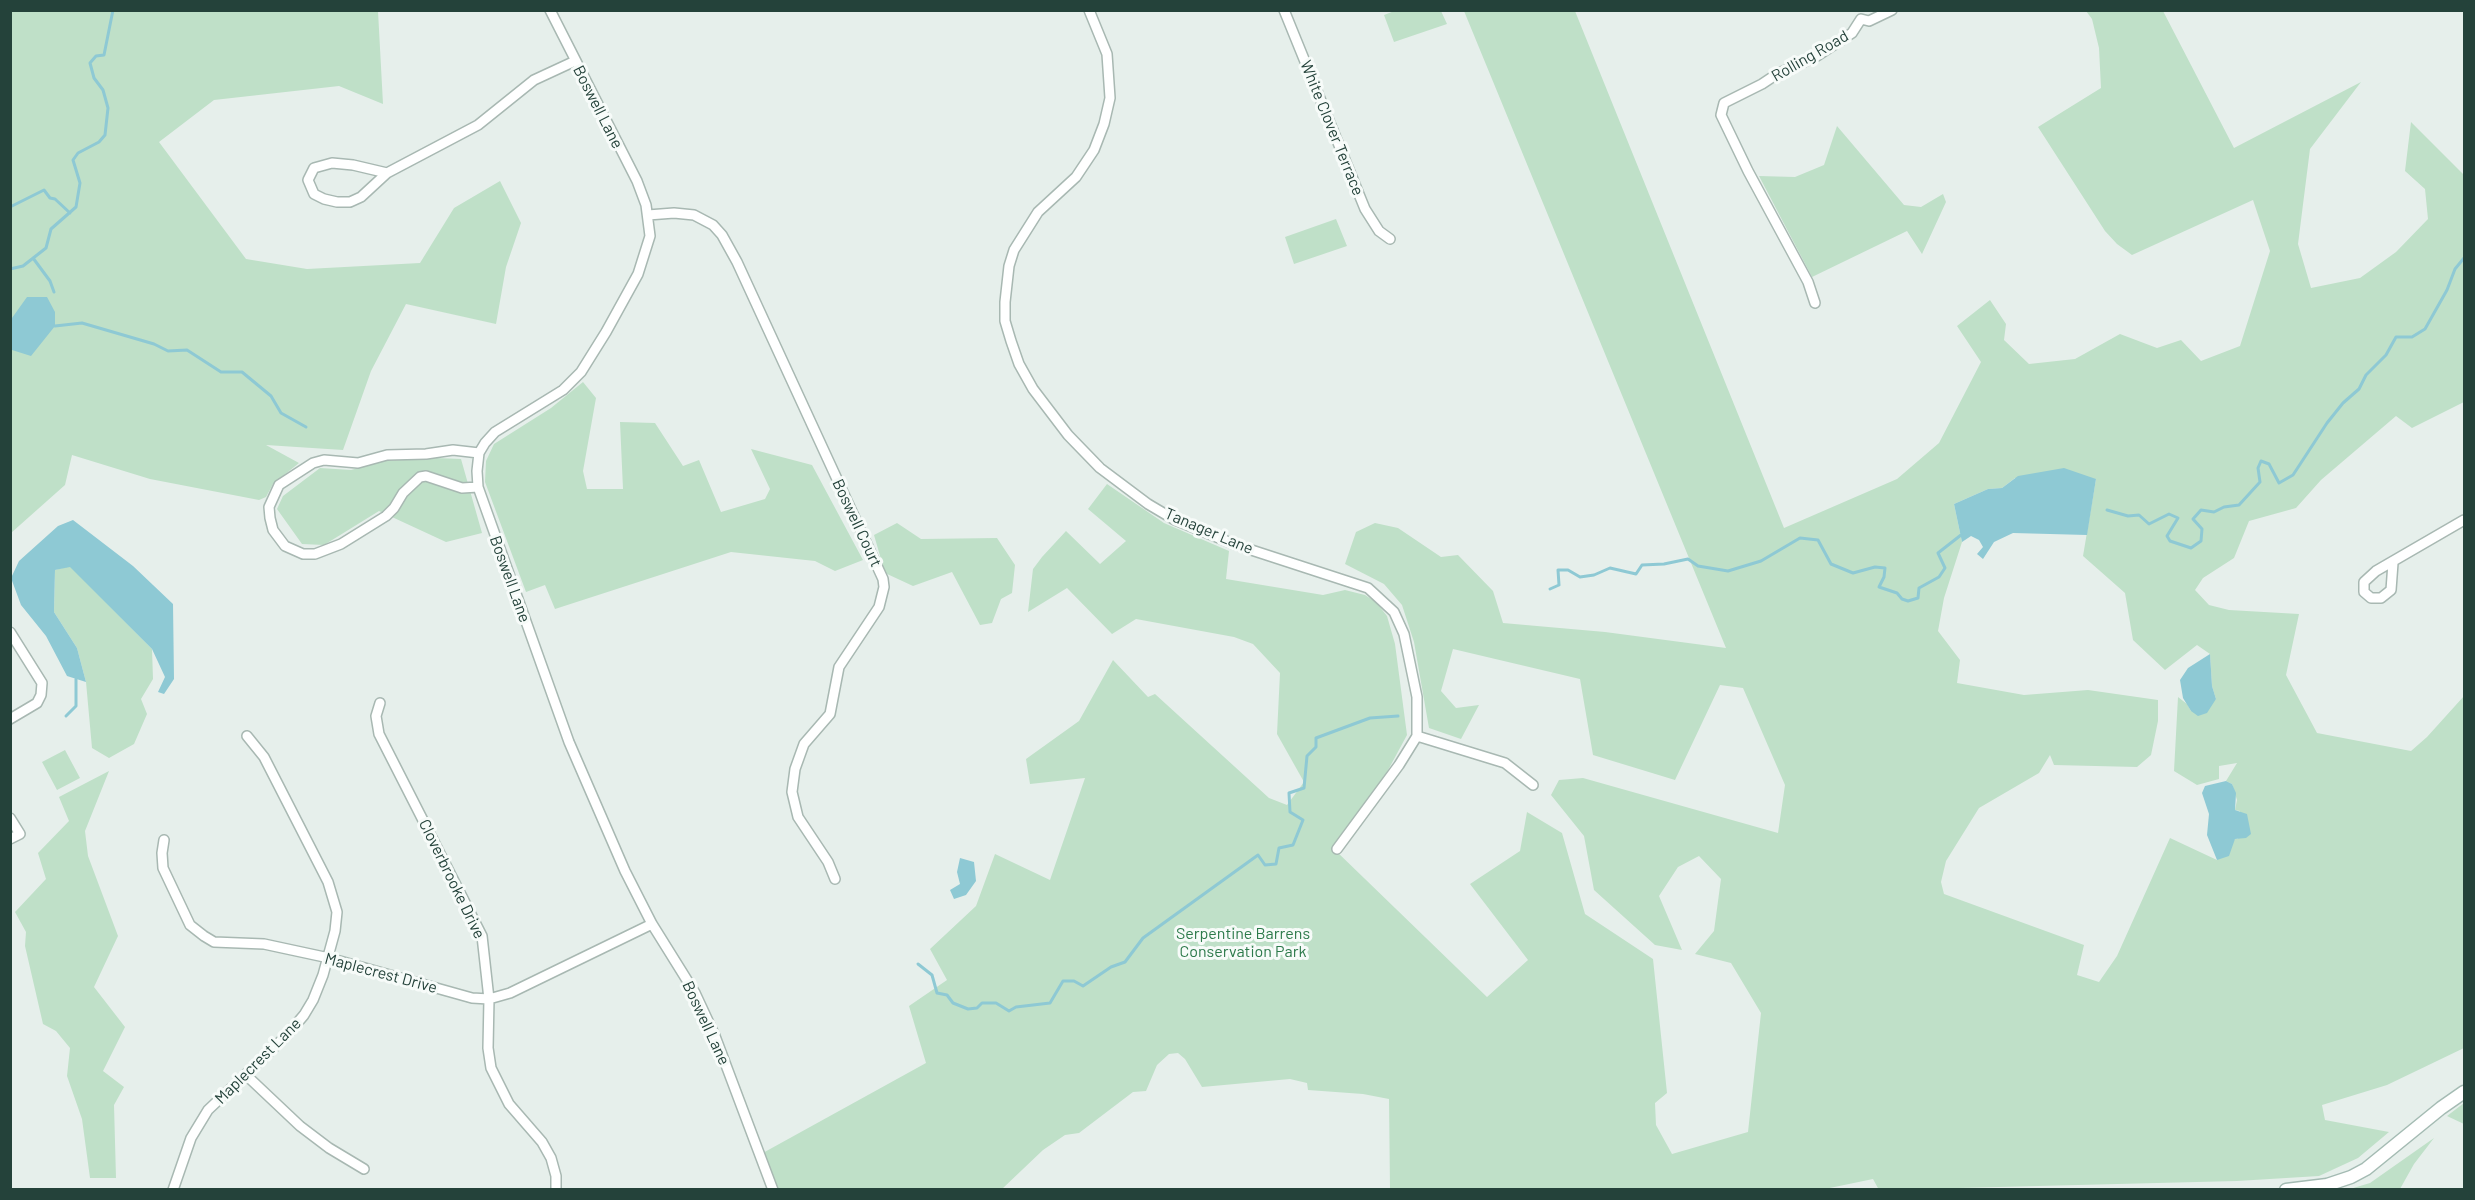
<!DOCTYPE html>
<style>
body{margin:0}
#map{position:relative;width:2475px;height:1200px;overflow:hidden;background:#e6efeb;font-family:Barlow,sans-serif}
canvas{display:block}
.frame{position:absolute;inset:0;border:12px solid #24423a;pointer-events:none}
</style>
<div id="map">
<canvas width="2475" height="1200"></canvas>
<div class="frame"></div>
</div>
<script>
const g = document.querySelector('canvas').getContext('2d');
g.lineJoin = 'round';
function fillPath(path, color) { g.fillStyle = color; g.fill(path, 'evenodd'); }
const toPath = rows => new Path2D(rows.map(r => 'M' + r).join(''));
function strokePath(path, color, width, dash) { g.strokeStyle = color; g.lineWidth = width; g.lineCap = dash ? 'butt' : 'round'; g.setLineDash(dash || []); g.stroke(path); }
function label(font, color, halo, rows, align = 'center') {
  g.font = font + ' Barlow,sans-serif'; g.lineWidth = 6; g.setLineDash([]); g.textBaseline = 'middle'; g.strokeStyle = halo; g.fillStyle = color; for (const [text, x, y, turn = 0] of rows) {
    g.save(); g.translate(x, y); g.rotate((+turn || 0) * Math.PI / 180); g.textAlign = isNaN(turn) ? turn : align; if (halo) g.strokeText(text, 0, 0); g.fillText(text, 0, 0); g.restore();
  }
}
const green = toPath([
 [1397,10,1441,11,1447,24,1394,42,1384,15],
 [11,11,378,11,383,104,339,86,214,100,159,142,246,259,307,269,420,263,454,208,500,181,521,223,506,267,496,324,406,304,371,371,343,450,266,445,299,463,273,484,266,497,259,500,150,479,72,455,65,485,11,533],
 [1464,11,1575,11,1784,528,1897,479,1939,443,1981,362,1957,326,1990,300,2006,324,2004,340,2029,364,2075,359,2120,334,2157,348,2181,340,2201,361,2240,346,2270,251,2253,200,2132,255,2117,244,2105,231,2038,127,2101,88,2099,48,2092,19,2086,11,2163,11,2234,148,2361,82,2310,149,2298,244,2311,288,2360,278,2396,252,2428,219,2425,189,2405,171,2411,122,2464,175,2464,402,2412,428,2396,416,2321,480,2296,508,2249,521,2234,558,2203,578,2195,590,2209,605,2229,610,2299,614,2286,675,2317,733,2411,751,2427,737,2464,696,2464,1048,2387,1085,2322,1105,2325,1120,2389,1132,2358,1158,2319,1176,2237,1181,1879,1190,1873,1179,1820,1190,1390,1189,1389,1099,1363,1094,1308,1090,1307,1083,1290,1079,1202,1087,1185,1059,1178,1053,1169,1054,1157,1065,1146,1091,1133,1092,1079,1133,1065,1135,1043,1150,1002,1189,773,1189,761,1154,926,1063,909,1006,947,980,930,949,976,906,995,854,1050,880,1085,778,1030,784,1026,759,1079,721,1113,660,1148,697,1155,694,1269,798,1287,805,1304,782,1277,734,1280,673,1253,644,1234,637,1136,619,1112,634,1067,588,1028,612,1033,569,1042,557,1066,531,1100,564,1126,541,1088,509,1107,484,1164,523,1229,551,1226,579,1323,595,1345,590,1365,595,1376,602,1387,616,1395,644,1407,735,1387,772,1334,849,1487,997,1528,960,1470,884,1520,851,1527,812,1562,833,1585,914,1653,959,1667,1093,1655,1103,1656,1125,1672,1154,1748,1132,1761,1013,1731,963,1695,954,1714,931,1721,879,1699,856,1678,867,1659,896,1682,950,1655,945,1594,890,1584,836,1551,795,1559,780,1583,778,1778,833,1785,785,1743,688,1720,685,1675,780,1593,755,1580,679,1453,649,1441,691,1456,708,1479,705,1461,739,1429,728,1414,642,1402,605,1384,584,1345,564,1356,532,1375,523,1398,528,1441,557,1458,555,1493,591,1503,623,1605,632,1726,648],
 [2015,478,2096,479,2083,556,2125,593,2133,640,2165,670,2197,645,2210,654,2212,686,2216,699,2191,711,2187,704,2178,697,2174,771,2197,785,2219,779,2219,766,2237,763,2226,781,2232,784,2237,800,2235,810,2240,811,2238,839,2235,839,2217,860,2170,838,2117,956,2099,982,2077,975,2084,945,1944,894,1941,882,1946,861,1979,808,2039,773,2050,755,2054,765,2137,767,2151,755,2158,721,2158,700,2088,690,2024,695,1957,683,1960,660,1938,631,1944,598,1962,542,1954,504,1988,489,2002,488],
 [1837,126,1904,205,1921,207,1943,194,1946,202,1922,254,1907,231,1812,277,1759,176,1795,177,1824,165],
 [1336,219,1347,246,1294,264,1285,237],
 [583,382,596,398,583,471,587,489,623,489,620,422,655,423,683,466,699,460,721,512,765,499,770,489,751,449,812,465,863,560,835,571,815,561,731,552,555,609,545,585,526,592,485,482,486,461,494,444,551,408],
 [436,458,461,459,482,533,446,542,379,511,324,545,302,544,277,509,283,496,320,468,351,470,383,461],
 [897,523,921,539,997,538,1015,565,1012,593,1001,599,992,623,980,625,952,572,913,586,885,573,874,535],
 [70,566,152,649,153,679,141,699,147,714,134,744,109,758,92,748,86,682,77,648,54,612,55,570],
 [65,750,80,778,57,790,42,762],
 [109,771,85,831,88,856,118,936,94,987,125,1027,103,1071,124,1087,114,1105,116,1178,90,1178,82,1119,67,1076,70,1048,56,1031,43,1024,25,946,26,932,15,912,46,879,38,853,69,821,59,797],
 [2464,1103,2464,1124,2447,1116],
 [2434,1138,2414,1164,2400,1189,2350,1189,2370,1183]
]);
const water = toPath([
 [27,297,47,297,55,312,55,326,31,356,12,350,12,318],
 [2064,468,2096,479,2087,535,2013,533,1994,542,1983,559,1977,554,1983,547,1979,540,1971,536,1962,542,1954,504,1988,489,2002,488,2018,476],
 [73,520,133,566,173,604,174,679,164,694,158,692,165,677,152,649,70,567,55,570,54,612,77,648,86,682,67,676,46,636,21,605,11,578,19,561,58,526],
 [2210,654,2212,686,2216,699,2207,713,2198,716,2191,711,2183,698,2180,680,2188,668],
 [2226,781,2232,784,2236,793,2235,810,2247,814,2251,834,2246,838,2235,839,2229,856,2217,860,2207,835,2209,814,2202,793,2205,786],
 [960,858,974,862,976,881,966,895,954,899,950,890,960,884,957,872]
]);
const stream = toPath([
 [10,207,44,190,50,198,55,199,70,213],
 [33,258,50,281,54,292],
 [10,269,23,266,46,248,51,229,76,207,80,183,73,160,78,153,99,142,105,135,108,108,103,90,94,78,90,63,96,56,104,55,113,10],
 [55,326,82,323,154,344,168,351,187,350,221,372,242,372,271,396,281,413,306,427],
 [2107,510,2128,516,2139,515,2149,524,2169,514,2178,518,2167,536,2170,541,2191,548,2201,541,2202,529,2193,519,2201,510,2214,512,2224,507,2239,505,2260,482,2258,468,2261,461,2269,464,2279,483,2293,475,2327,423,2343,403,2359,389,2366,375,2386,355,2396,337,2412,337,2425,329,2447,290,2455,269,2464,258],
 [1550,589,1559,585,1558,570,1568,570,1580,577,1594,575,1610,568,1636,574,1642,565,1664,564,1688,559,1698,566,1728,571,1761,561,1800,538,1818,540,1831,564,1853,573,1875,567,1885,568,1884,577,1879,587,1897,593,1902,599,1908,601,1918,598,1919,588,1939,577,1945,568,1938,553,1961,535],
 [66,716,76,706,76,679],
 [918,964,932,975,937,993,947,995,953,1003,968,1009,977,1008,982,1003,996,1003,1009,1011,1016,1007,1050,1003,1063,981,1074,981,1083,986,1111,967,1125,962,1143,938,1258,855,1265,865,1276,864,1279,848,1293,845,1303,820,1290,812,1289,793,1304,788,1307,756,1316,747,1316,738,1370,718,1398,716]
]);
const minor = toPath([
 [550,10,637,181,646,205,650,236,638,274,606,332,581,372,563,390,495,432,485,443,479,453,477,471,478,487,569,742,625,871,652,924,695,993,715,1036,773,1190],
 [1089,10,1107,54,1110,98,1104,124,1094,150,1076,177,1038,212,1014,250,1009,266,1005,302,1005,321,1011,341,1019,364,1033,389,1068,435,1100,468,1148,504,1175,520,1236,545,1368,588,1394,612,1404,634,1417,697,1417,736,1399,765,1337,849],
 [1284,10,1365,209,1379,231,1390,239],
 [387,173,353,165,332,163,314,168,308,180,314,194,324,199,337,202,350,202,361,197,387,173,478,125,534,80,575,61],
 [648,215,674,213,694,215,713,225,722,235,737,262,883,579,884,587,879,607,839,667,830,714,804,744,795,769,792,792,798,817,828,862,835,879],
 [1815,303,1808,282,1748,171,1721,115,1724,103,1762,84,1777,74,1817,56,1852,33,1861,19,1869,21,1892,10],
 [478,487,462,488,426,476,420,477,403,493,394,508,386,516,341,544,315,554,303,554,285,546,273,530,270,518,269,507,279,485,313,463,324,460,358,463,387,455,426,454,453,450,479,453],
 [2393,563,2391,590,2381,598,2371,598,2364,592,2364,582,2376,571,2464,520],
 [10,632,42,683,41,695,37,703,10,719],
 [380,703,376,716,379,734,482,936,489,999,488,1048,491,1068,509,1104,542,1142,551,1158,556,1176,556,1190],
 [1417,736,1505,763,1533,785],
 [10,818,20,834,10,839],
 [164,840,162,853,163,868,190,925,204,936,214,942,264,944,329,958,472,998,489,999,510,993,652,924],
 [246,1075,300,1126,329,1148,364,1169],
 [173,1190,191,1138,208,1110,287,1035,304,1015,313,1000,323,975,335,931,337,912,328,882,264,757,247,736]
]);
const secondary = toPath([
 [2286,1190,2327,1185,2351,1177,2366,1169,2441,1108,2464,1092]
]);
const streetNames = [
 ["Rolling Road",1810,56,-30],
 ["Boswell Lane",598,107,63],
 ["White Clover Terrace",1332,128,68],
 ["Boswell Court",857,523,65],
 ["Tanager Lane",1209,531,23],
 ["Boswell Lane",510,579,70],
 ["Cloverbrooke Drive",452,879,64],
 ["Maplecrest Drive",381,973,15],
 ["Boswell Lane",706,1023,65],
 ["Maplecrest Lane",258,1061,-45]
];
const parkNames = [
 ["Serpentine Barrens",1243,934],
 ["Conservation Park",1243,952]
];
fillPath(green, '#bfe0c8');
fillPath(water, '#8ec9d4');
strokePath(stream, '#8ec9d4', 3);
strokePath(minor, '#a8b8b2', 12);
strokePath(secondary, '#a4bbb3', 15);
strokePath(minor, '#fff', 9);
strokePath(secondary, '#fff', 12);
label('16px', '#24423a', '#f7fbf9', streetNames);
label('16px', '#2d7a4b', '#f7fbf9', parkNames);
</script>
